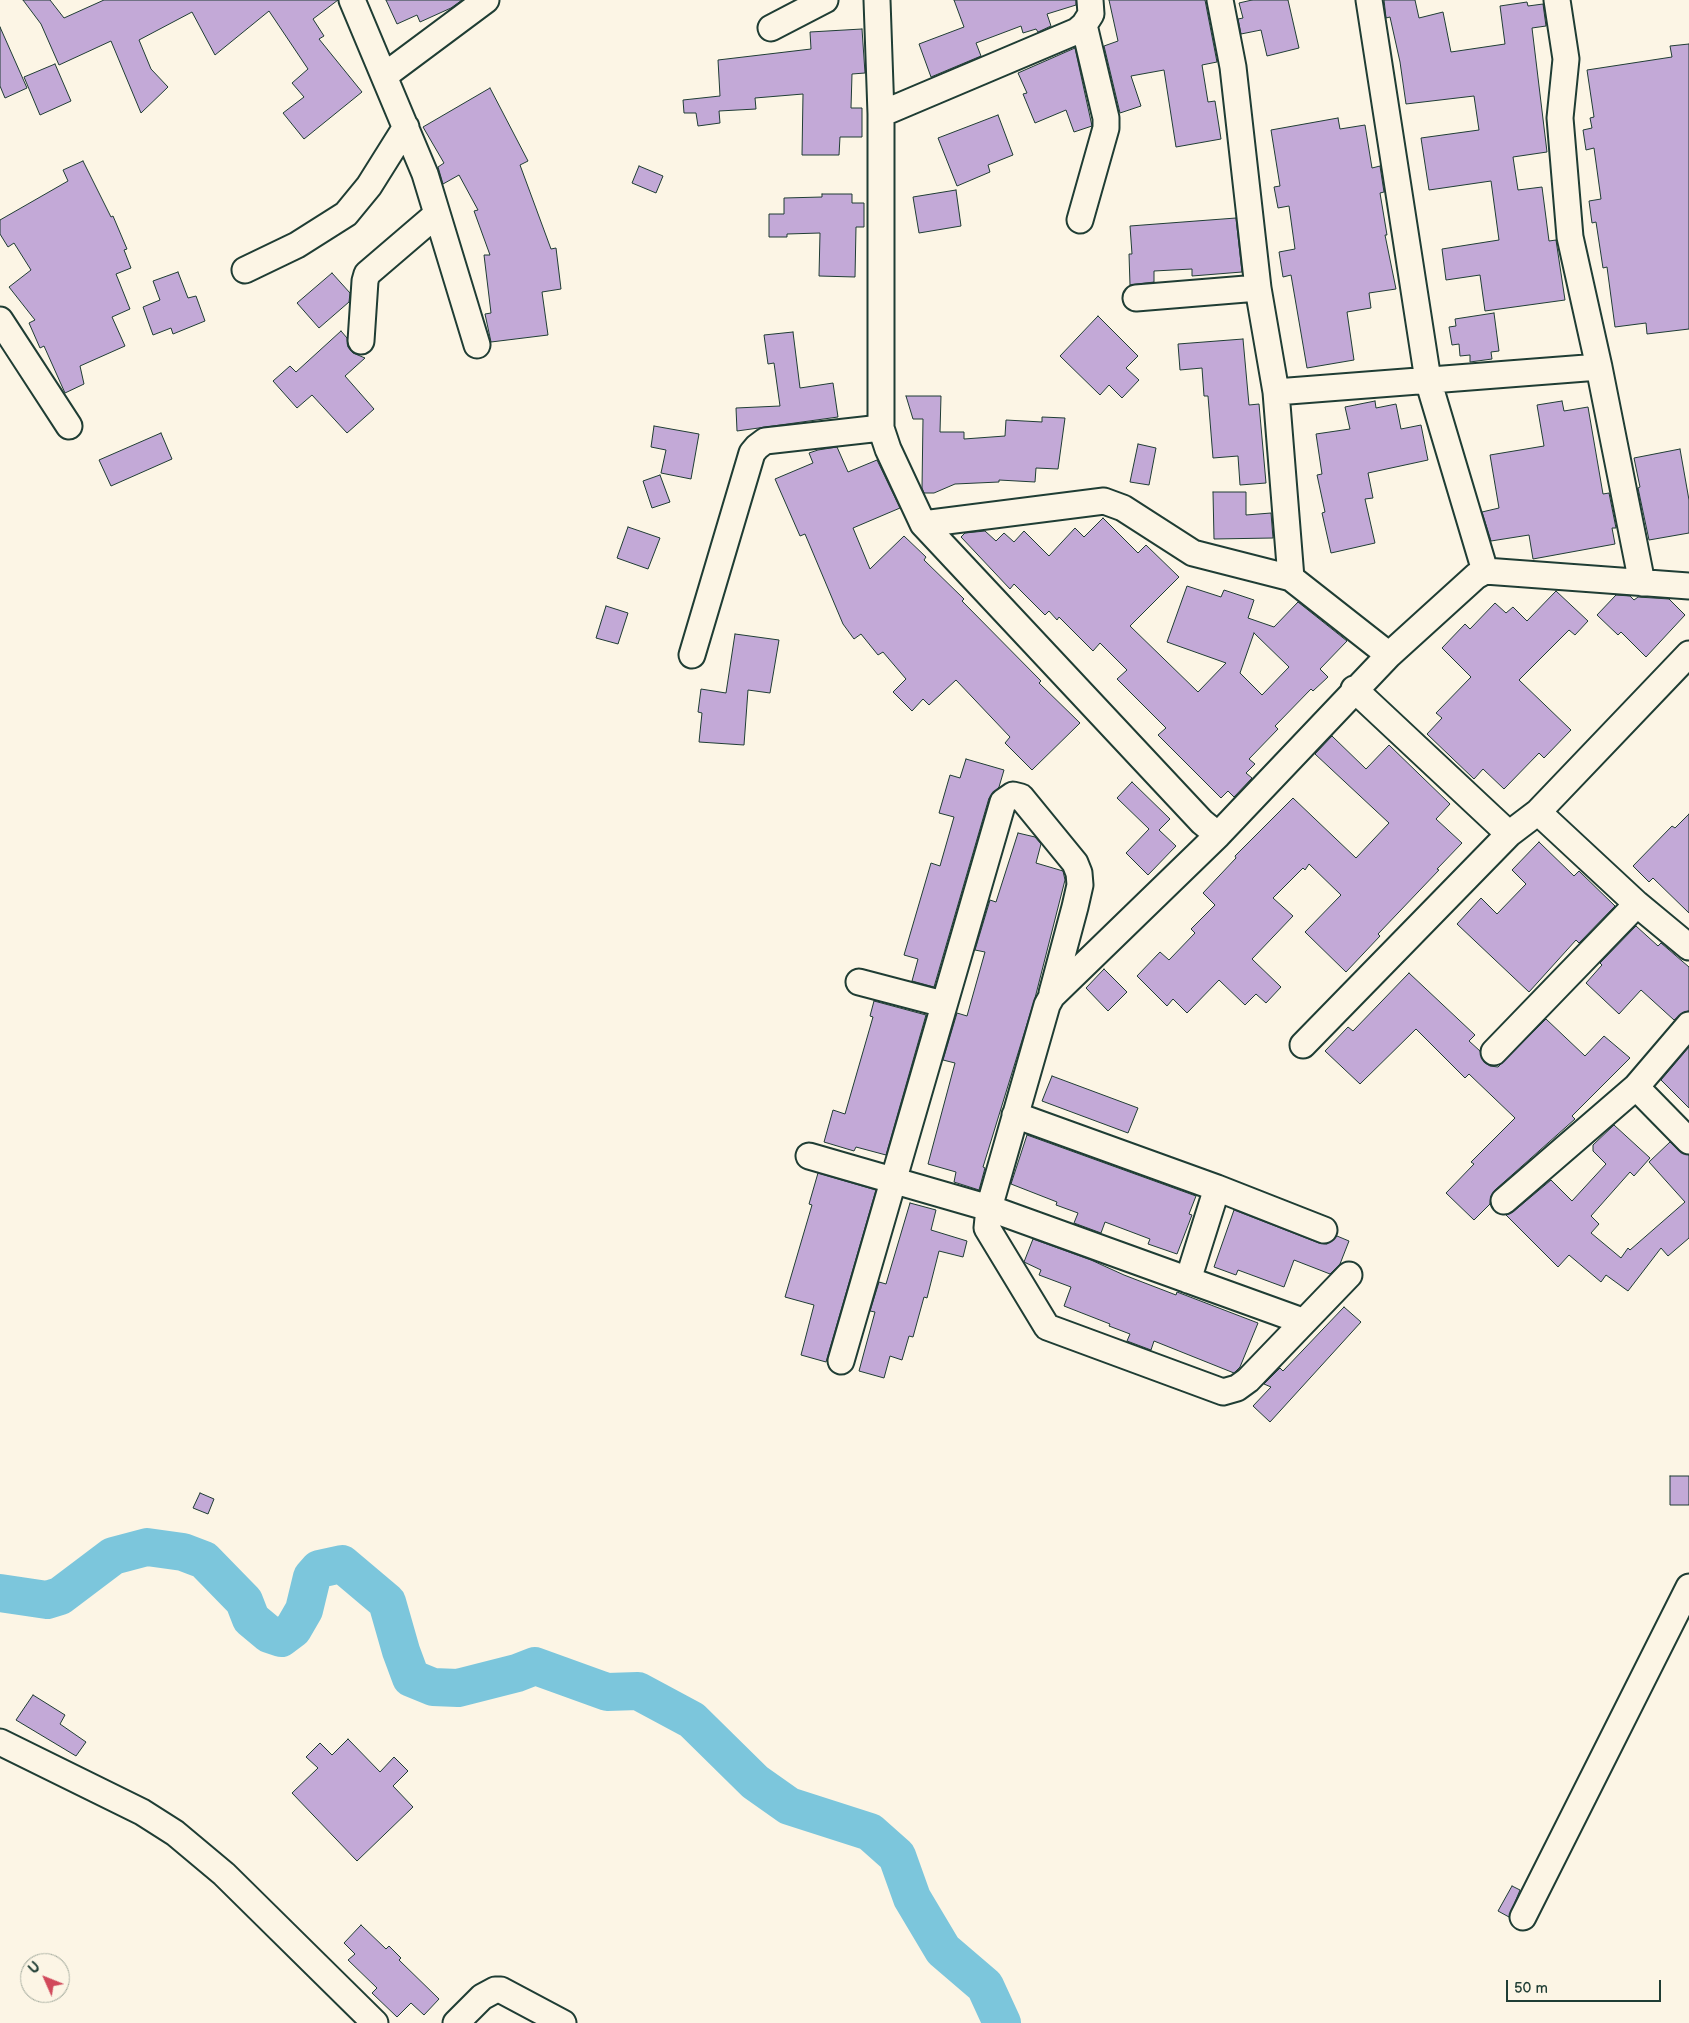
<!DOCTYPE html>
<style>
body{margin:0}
#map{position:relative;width:1689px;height:2023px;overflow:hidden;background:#fcf5e5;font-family:"Balsamiq Sans",sans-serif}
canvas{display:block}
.north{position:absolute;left:20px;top:1953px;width:50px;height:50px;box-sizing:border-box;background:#fcf5e5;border:1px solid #a4ab9e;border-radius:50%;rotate:314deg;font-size:14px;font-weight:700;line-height:20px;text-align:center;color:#1f3d34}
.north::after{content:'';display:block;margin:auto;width:18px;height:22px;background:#d1495b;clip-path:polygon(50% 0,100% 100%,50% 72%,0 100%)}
.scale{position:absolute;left:1506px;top:1980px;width:155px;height:22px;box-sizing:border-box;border:2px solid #1f3d34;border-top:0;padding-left:6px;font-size:15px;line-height:18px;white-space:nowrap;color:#1f3d34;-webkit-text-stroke:4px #fcf5e5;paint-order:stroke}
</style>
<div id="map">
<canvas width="1689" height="2023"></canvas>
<div class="north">U</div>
<div class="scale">50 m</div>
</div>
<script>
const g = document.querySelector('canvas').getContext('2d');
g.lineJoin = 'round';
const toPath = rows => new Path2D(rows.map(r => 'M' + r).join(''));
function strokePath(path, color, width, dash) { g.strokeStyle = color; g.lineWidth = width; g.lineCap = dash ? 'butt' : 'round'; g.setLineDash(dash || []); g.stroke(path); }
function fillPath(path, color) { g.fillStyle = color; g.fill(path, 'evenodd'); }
const river = toPath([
 [0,1593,47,1600,60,1596,113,1556,147,1547,183,1552,204,1560,244,1601,251,1619,269,1634,281,1638,293,1629,304,1610,312,1577,319,1569,342,1564,387,1602,401,1651,411,1678,433,1687,458,1688,517,1673,535,1666,607,1692,638,1691,692,1720,755,1782,789,1806,870,1832,897,1856,912,1898,943,1950,985,1986,1002,2023]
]);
const building = toPath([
 [23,0,50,0,64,18,104,0,338,0,313,19,324,36,319,39,362,92,304,139,283,113,304,97,292,83,308,69,269,11,215,55,192,12,139,40,151,69,168,87,141,113,111,41,59,65,41,24,23,0],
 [386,0,462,0,451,8,420,22,417,15,397,24,386,0],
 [954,0,1076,0,1076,5,1047,14,1051,26,1038,32,1036,29,1023,33,1021,26,976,43,981,56,931,77,919,44,964,27,954,0],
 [1109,0,1205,0,1217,62,1202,65,1208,102,1215,101,1221,139,1176,147,1164,70,1131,76,1141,106,1120,113,1104,46,1118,41,1109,0],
 [1252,0,1288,0,1299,48,1267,56,1261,30,1241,34,1238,19,1243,18,1239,3,1252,0],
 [1384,0,1415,0,1419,18,1443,12,1451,52,1505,44,1500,6,1527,2,1528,6,1543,4,1546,26,1532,28,1547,152,1513,157,1518,190,1542,187,1549,241,1556,240,1565,300,1485,311,1480,275,1446,280,1442,249,1499,240,1491,181,1429,190,1421,138,1479,130,1474,96,1406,104,1400,62,1390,17,1386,18,1384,0],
 [0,27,27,88,5,98,0,86,0,27],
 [862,29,865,73,852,74,851,108,862,108,862,137,840,137,839,155,802,155,803,94,755,98,756,109,719,111,720,123,698,126,696,113,684,113,683,100,720,96,718,60,811,49,810,32,862,29],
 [1689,44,1689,329,1647,334,1646,323,1615,327,1607,267,1603,268,1596,222,1592,223,1589,201,1601,199,1594,148,1586,150,1583,130,1592,128,1590,118,1594,117,1587,70,1672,57,1670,46,1689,44],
 [1075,48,1092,126,1074,132,1066,110,1035,123,1023,94,1027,93,1018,73,1075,48],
 [55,64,71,101,40,115,24,77,55,64],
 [490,88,528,161,520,165,551,249,556,248,561,289,542,292,548,335,491,342,485,314,491,313,484,255,490,255,474,211,478,210,459,175,443,184,438,167,444,163,423,127,490,88],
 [998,115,1013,155,988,165,990,172,957,186,938,138,998,115],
 [1338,118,1340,129,1365,125,1372,168,1380,166,1384,192,1380,193,1387,235,1385,235,1396,289,1369,293,1371,308,1347,312,1354,360,1307,368,1291,275,1283,277,1279,252,1295,249,1289,206,1278,208,1274,187,1280,186,1271,130,1338,118],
 [83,161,111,217,113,216,127,249,124,250,131,268,116,274,130,309,112,317,125,346,80,366,84,384,65,393,44,346,40,348,29,323,35,320,9,287,31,270,14,243,8,247,0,234,0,220,68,181,63,170,83,161],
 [639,166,663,176,656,193,632,183,639,166],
 [956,190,961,226,919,233,913,197,956,190],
 [822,194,852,194,852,203,864,203,864,227,856,227,855,277,819,276,820,233,787,234,787,237,769,237,769,214,784,214,784,198,822,197,822,194],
 [1236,218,1242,272,1192,276,1192,269,1154,271,1154,282,1130,285,1129,254,1132,254,1130,226,1236,218],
 [178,272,188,298,196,296,205,321,173,334,171,328,153,335,143,307,160,300,153,281,178,272],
 [332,273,350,293,349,302,319,328,297,303,332,273],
 [1494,313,1499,351,1491,352,1492,359,1470,362,1470,355,1460,356,1459,344,1452,345,1449,327,1456,326,1455,319,1494,313],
 [1098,316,1138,356,1126,368,1139,380,1122,398,1109,385,1100,395,1060,356,1098,316],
 [341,331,347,338,348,347,353,353,365,358,345,376,374,409,347,433,312,395,297,408,273,381,290,366,296,372,341,331],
 [793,332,800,388,833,383,838,417,737,431,736,408,780,406,774,363,768,364,764,335,793,332],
 [1243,339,1249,405,1259,404,1266,483,1240,485,1238,456,1213,458,1208,396,1204,396,1202,368,1180,370,1178,344,1243,339],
 [906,396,941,396,940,432,964,432,964,439,1005,436,1006,420,1042,422,1042,417,1065,418,1058,469,1036,468,1035,482,999,480,999,482,955,484,934,493,924,493,922,488,923,419,913,419,906,396],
 [1375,401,1376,408,1396,404,1401,429,1421,425,1428,460,1368,473,1373,498,1365,499,1375,543,1331,553,1322,513,1325,512,1317,475,1322,474,1316,434,1350,429,1345,407,1375,401],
 [1562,401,1564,411,1588,407,1603,494,1609,493,1616,528,1612,528,1615,544,1533,559,1529,535,1491,541,1482,512,1499,508,1490,455,1544,446,1537,405,1562,401],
 [654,426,699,434,691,479,661,473,666,450,651,447,654,426],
 [161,433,172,459,111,486,99,460,161,433],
 [1138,444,1156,448,1149,485,1130,482,1138,444],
 [837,447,848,472,877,460,900,508,853,528,870,569,904,536,926,557,924,560,964,599,962,601,1041,681,1039,683,1080,723,1032,770,1005,743,1010,737,956,680,929,705,923,699,912,711,893,692,906,679,883,652,878,655,861,634,854,639,843,624,805,534,800,536,775,479,813,463,809,453,818,450,837,447],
 [1680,449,1689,500,1689,533,1649,540,1638,488,1640,487,1634,458,1680,449],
 [660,475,670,502,652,508,643,481,660,475],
 [1213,492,1246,492,1246,515,1271,513,1273,538,1214,539,1213,492],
 [1103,518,1138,553,1146,545,1179,577,1130,626,1198,692,1226,663,1167,642,1187,586,1221,597,1224,590,1254,600,1248,618,1274,627,1298,602,1347,641,1320,669,1328,677,1313,691,1311,689,1275,726,1278,729,1249,759,1255,764,1246,773,1252,778,1234,797,1228,791,1221,798,1158,735,1166,728,1117,679,1127,670,1100,643,1093,651,1059,617,1057,620,1049,611,1045,615,1014,584,1010,589,961,537,965,533,985,531,996,541,1004,533,1014,542,1024,531,1049,556,1075,528,1084,537,1103,518],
 [1254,633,1289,667,1262,695,1240,673,1254,633],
 [628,527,660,538,648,569,617,558,628,527],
 [1556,591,1588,621,1575,635,1569,630,1519,680,1571,730,1544,758,1539,753,1504,789,1483,769,1474,779,1427,734,1442,718,1436,713,1471,677,1442,648,1465,624,1470,629,1495,603,1506,613,1513,607,1527,621,1556,591],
 [1616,595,1630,596,1634,600,1638,597,1669,599,1685,615,1646,657,1621,632,1618,635,1597,615,1616,595],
 [606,606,628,613,618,644,596,638,606,606],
 [735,634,779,640,770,693,748,690,744,745,699,742,702,713,698,712,701,689,726,693,735,634],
 [1332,736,1366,769,1389,745,1450,804,1436,819,1462,843,1437,869,1439,870,1378,934,1380,936,1346,972,1305,932,1341,895,1309,864,1305,870,1303,868,1273,898,1293,916,1252,959,1281,987,1266,1003,1256,994,1245,1005,1219,980,1187,1013,1173,999,1167,1006,1137,976,1160,952,1169,960,1195,933,1191,929,1215,905,1203,893,1236,858,1235,856,1293,798,1356,858,1389,823,1315,754,1332,736],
 [966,759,1004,770,999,787,989,798,934,987,912,981,918,959,904,955,931,863,940,866,954,817,939,813,950,775,960,778,966,759],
 [1132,782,1170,819,1159,830,1176,846,1148,875,1126,853,1149,829,1117,798,1132,782],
 [1689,814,1689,913,1653,878,1649,882,1633,866,1672,826,1675,828,1689,814],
 [1018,833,1035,837,1041,844,1036,863,1063,871,1065,880,1035,998,983,1167,985,1168,979,1190,954,1182,956,1172,928,1164,955,1063,943,1060,957,1013,967,1016,985,952,975,950,990,900,996,902,1018,833],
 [1539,842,1574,876,1579,871,1615,906,1579,943,1576,940,1529,992,1457,924,1481,898,1497,914,1526,884,1512,870,1539,842],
 [1636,926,1658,946,1661,943,1689,967,1689,1011,1684,1012,1674,1020,1641,990,1619,1014,1586,983,1602,965,1600,963,1636,926],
 [1104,969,1127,992,1108,1011,1086,988,1104,969],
 [1409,973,1475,1035,1469,1041,1480,1051,1484,1062,1490,1066,1498,1067,1546,1019,1585,1056,1604,1036,1630,1058,1572,1116,1575,1119,1495,1190,1491,1196,1490,1204,1474,1220,1446,1193,1474,1164,1471,1162,1515,1118,1469,1074,1465,1078,1416,1029,1360,1084,1325,1051,1348,1027,1353,1031,1409,973],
 [874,1001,926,1015,886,1155,856,1147,854,1151,824,1142,833,1110,845,1114,873,1017,870,1016,874,1001],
 [1689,1047,1689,1108,1661,1080,1689,1047],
 [1052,1076,1138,1108,1128,1133,1042,1101,1052,1076],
 [1614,1125,1650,1158,1634,1176,1630,1172,1591,1216,1599,1224,1591,1233,1621,1258,1628,1248,1630,1250,1685,1202,1649,1162,1670,1142,1679,1151,1689,1155,1689,1238,1668,1256,1661,1248,1628,1291,1606,1275,1601,1282,1569,1255,1558,1267,1506,1215,1513,1212,1551,1180,1572,1201,1606,1164,1593,1151,1593,1145,1614,1125],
 [1027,1135,1196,1196,1189,1214,1192,1215,1177,1254,1148,1244,1150,1239,1105,1222,1101,1233,1074,1223,1078,1213,1056,1205,1057,1202,1011,1184,1027,1135],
 [818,1173,876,1190,826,1362,801,1355,814,1305,785,1297,812,1205,809,1204,818,1173],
 [910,1203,936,1210,931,1230,967,1241,963,1257,939,1251,927,1298,924,1297,913,1337,909,1336,902,1360,890,1356,884,1378,859,1371,875,1312,870,1311,879,1282,886,1284,910,1203],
 [1234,1210,1319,1243,1327,1244,1337,1236,1349,1241,1340,1264,1330,1274,1294,1260,1284,1287,1238,1270,1236,1275,1214,1267,1234,1210],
 [1033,1239,1091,1260,1124,1275,1176,1295,1177,1292,1258,1323,1240,1367,1234,1373,1154,1341,1151,1350,1127,1341,1130,1334,1109,1326,1110,1324,1064,1306,1071,1287,1039,1275,1041,1270,1024,1262,1033,1239],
 [1344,1307,1361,1322,1270,1422,1253,1406,1271,1387,1264,1384,1280,1368,1283,1371,1344,1307],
 [1670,1476,1689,1476,1689,1505,1670,1505,1670,1476],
 [200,1493,214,1499,208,1514,193,1508,200,1493],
 [33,1695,65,1715,60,1724,86,1742,76,1756,16,1720,33,1695],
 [348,1739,380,1772,394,1757,408,1771,393,1786,413,1807,357,1861,292,1793,318,1768,306,1757,320,1743,332,1755,348,1739],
 [1512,1886,1520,1890,1509,1917,1498,1911,1512,1886],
 [361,1925,386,1949,389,1946,401,1958,399,1960,439,1999,424,2015,411,2003,397,2017,372,1993,377,1988,348,1960,355,1954,344,1943,361,1925]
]);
const minor = toPath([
 [352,0,425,174,477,345],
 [877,0,881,114,881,428,888,449,923,524,1202,822,1218,835,1389,655,1476,576,1485,571,1689,586],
 [1220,0,1233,67,1258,288,1276,392,1291,578,1389,655],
 [1369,0,1428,380,1485,571],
 [1557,0,1566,59,1560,118,1570,237,1599,367,1642,583],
 [771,28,825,0],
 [384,76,486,0],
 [881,114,1077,31,1084,25,1091,14,1090,0],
 [1080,220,1106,128,1106,118,1084,25],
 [245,270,297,245,346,214,369,186,406,127],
 [1136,298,1258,288],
 [0,320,69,426],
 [361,341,365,281,367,274,437,214],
 [1276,392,1599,367],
 [923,524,1104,501,1123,508,1193,553,1291,578],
 [692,655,752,453,757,447,765,441,881,428],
 [1354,689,1509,834,1538,812,1689,654],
 [1538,812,1637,904,1689,947],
 [1218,835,1052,996,1047,1005,989,1208,987,1228,1047,1327,1223,1392,1237,1388,1248,1380,1349,1275],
 [859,982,943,1004],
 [1303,1045,1509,834],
 [1494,1052,1637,904],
 [1636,1087,1689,1141],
 [1015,1115,1217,1188,1324,1230],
 [809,1156,989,1208,1302,1321],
 [1504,1201,1636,1087,1689,1025],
 [1188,1280,1217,1188],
 [841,1361,1003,802,1013,795,1021,797,1075,863,1079,873,1080,885,1075,907,1052,993],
 [0,1742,142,1812,175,1833,224,1874,375,2023],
 [1523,1917,1689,1587],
 [456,2023,482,1997,495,1990,501,1990,563,2023]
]);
strokePath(river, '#7cc6dc', 38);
fillPath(building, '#c3a9d7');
strokePath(building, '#1f3d34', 1);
strokePath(minor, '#1f3d34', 29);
strokePath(minor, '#fcf5e5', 25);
</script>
